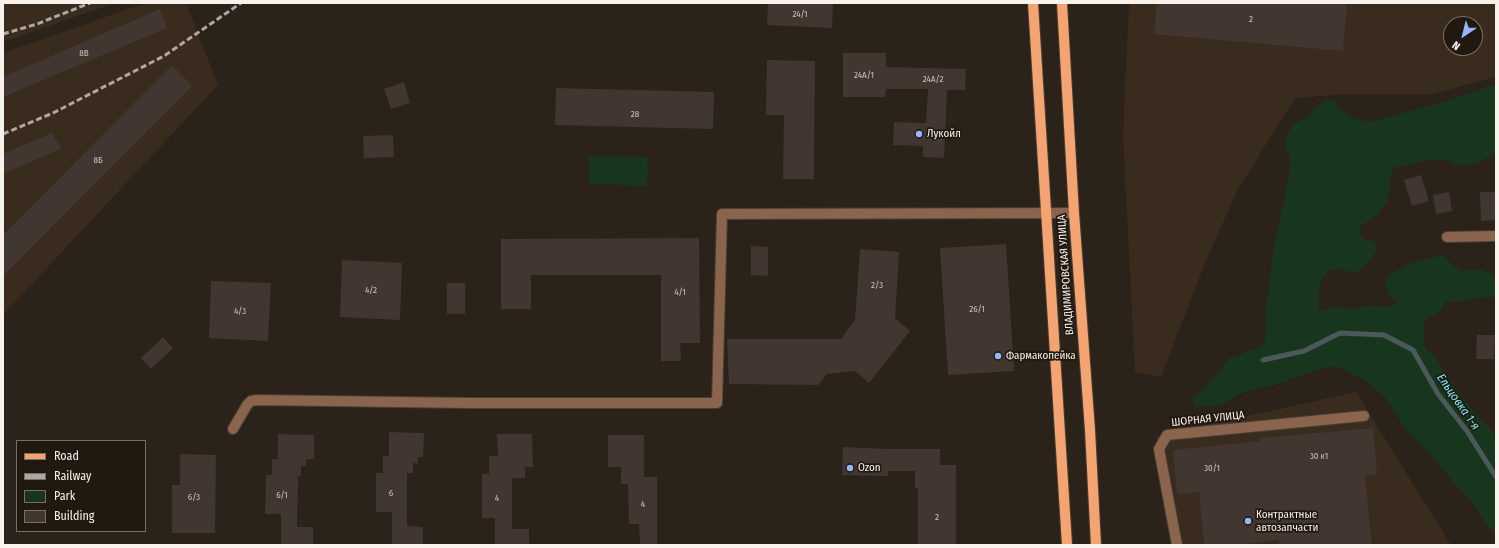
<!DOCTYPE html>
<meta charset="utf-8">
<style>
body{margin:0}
#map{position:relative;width:1499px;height:548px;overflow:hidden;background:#2b2219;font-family:"Fira Sans Condensed",sans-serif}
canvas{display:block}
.frame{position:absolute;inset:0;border:4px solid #f8f1ec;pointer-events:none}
.legend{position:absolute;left:16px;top:440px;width:130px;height:92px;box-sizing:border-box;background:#211810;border:1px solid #776f68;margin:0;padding:5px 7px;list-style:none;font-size:12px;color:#f8f1ec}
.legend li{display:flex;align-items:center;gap:8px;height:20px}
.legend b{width:20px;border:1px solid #776f68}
.north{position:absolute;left:1443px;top:16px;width:40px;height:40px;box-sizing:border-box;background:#211810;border:1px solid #776f68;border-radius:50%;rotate:215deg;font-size:11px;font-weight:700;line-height:16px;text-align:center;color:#f8f1ec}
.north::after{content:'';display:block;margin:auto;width:14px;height:18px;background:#95b6fd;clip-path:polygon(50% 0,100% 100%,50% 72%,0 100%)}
</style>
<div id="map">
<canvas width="1499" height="548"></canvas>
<div class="frame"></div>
<ul class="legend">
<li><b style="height:5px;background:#f3a471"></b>Road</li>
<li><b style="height:5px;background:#afa7a1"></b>Railway</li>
<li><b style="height:11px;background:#18361e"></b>Park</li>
<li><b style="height:11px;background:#423630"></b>Building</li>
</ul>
<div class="north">N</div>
</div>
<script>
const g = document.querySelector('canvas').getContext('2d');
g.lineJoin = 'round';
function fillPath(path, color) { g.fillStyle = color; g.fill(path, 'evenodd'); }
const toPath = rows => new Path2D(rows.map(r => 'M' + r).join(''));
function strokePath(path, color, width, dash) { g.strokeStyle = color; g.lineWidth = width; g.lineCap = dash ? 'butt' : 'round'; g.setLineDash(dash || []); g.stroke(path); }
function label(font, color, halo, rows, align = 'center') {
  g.font = font + ' "Fira Sans Condensed",sans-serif'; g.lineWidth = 3.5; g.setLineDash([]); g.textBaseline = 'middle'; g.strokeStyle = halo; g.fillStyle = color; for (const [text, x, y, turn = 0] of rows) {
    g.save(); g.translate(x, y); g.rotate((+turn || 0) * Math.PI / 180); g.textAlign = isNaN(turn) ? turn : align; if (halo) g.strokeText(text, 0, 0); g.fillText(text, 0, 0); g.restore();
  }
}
const built = toPath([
 [3,3,115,3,3,42],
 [145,3,186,3,218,85,3,315,3,53],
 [1129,3,1496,3,1496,77,1433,94,1345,94,1295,98,1237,191,1203,268,1161,377,1135,372,1123,136],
 [1451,24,1475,24,1475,48,1451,48],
 [1356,392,1451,545,1175,545,1156,436]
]);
const green = toPath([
 [1496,84,1496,153,1479,162,1470,165,1453,164,1445,159,1426,161,1393,168,1390,177,1390,186,1387,203,1376,216,1361,226,1359,234,1365,240,1374,241,1377,249,1373,257,1362,269,1354,273,1337,268,1328,271,1319,285,1319,312,1336,306,1345,309,1372,306,1390,307,1397,302,1390,296,1386,287,1385,278,1408,264,1442,255,1455,267,1462,271,1480,269,1496,276,1496,297,1484,297,1456,302,1447,301,1436,314,1427,317,1424,325,1424,343,1427,351,1435,355,1443,371,1465,401,1496,436,1496,534,1486,524,1470,499,1456,486,1433,457,1406,430,1385,397,1364,380,1336,366,1327,367,1274,385,1248,391,1239,394,1223,404,1214,406,1195,406,1192,397,1200,392,1218,373,1228,359,1262,346,1266,339,1266,309,1274,246,1284,201,1290,164,1289,155,1286,147,1286,137,1290,129,1297,122,1305,119,1317,106,1325,100,1334,100,1339,108,1352,118,1370,122,1444,102],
 [589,156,648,157,647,186,589,184]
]);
const stream = toPath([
 [1263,360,1304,351,1340,333,1384,335,1413,350,1438,394,1467,431,1496,477]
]);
const building = toPath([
 [768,3,833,3,832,28,767,25],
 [1157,3,1347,3,1343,51,1154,34],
 [160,9,167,28,3,97,3,77],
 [843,53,886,53,886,67,966,69,965,90,947,90,944,158,923,157,923,146,893,145,894,122,926,123,928,89,886,89,885,97,843,97],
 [767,60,815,61,814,179,783,179,784,115,766,115],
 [172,65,192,86,3,276,3,235],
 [404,82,410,103,391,109,384,89],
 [556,88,714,92,713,129,555,125],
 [52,133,61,149,3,174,3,154],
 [393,135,394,157,364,158,363,136],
 [1421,175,1429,201,1412,206,1404,180],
 [1449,192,1452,211,1436,214,1433,195],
 [1480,192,1496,192,1496,220,1481,221],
 [699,238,700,343,680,343,681,361,661,361,661,275,531,275,531,309,501,309,501,239],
 [1006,244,1014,371,948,375,940,248],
 [751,246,768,247,768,276,751,275],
 [860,249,899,252,895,318,910,331,869,383,855,371,827,374,818,385,729,384,727,339,841,339,855,320],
 [342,260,402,263,400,320,340,317],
 [211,281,271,283,268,341,209,338],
 [447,283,465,283,465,314,447,314],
 [1477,335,1495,335,1494,359,1476,359],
 [163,337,173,348,151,369,141,358],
 [1373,428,1377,474,1365,475,1372,545,1279,545,1279,540,1234,545,1204,545,1199,492,1177,494,1173,450,1260,441,1260,438],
 [389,432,424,433,423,457,418,457,418,464,413,463,413,473,407,473,407,526,423,527,423,545,392,545,392,512,376,512,376,473,383,473,383,456,389,456],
 [278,434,314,435,314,459,306,459,306,466,301,466,301,476,298,476,297,527,313,527,313,545,281,545,281,514,265,514,266,475,272,475,272,459,278,459],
 [497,434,532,434,533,467,525,467,525,478,512,478,512,529,529,529,529,545,495,545,495,518,482,518,482,474,489,474,489,456,498,456],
 [608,435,644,435,644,477,657,477,657,545,640,545,639,524,629,524,628,484,621,484,621,467,608,467],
 [843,447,888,449,940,449,940,465,956,465,956,545,918,545,918,489,915,488,915,471,888,471,888,476,842,475],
 [180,454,216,455,215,533,172,533,172,485,180,485]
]);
const minor = toPath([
 [1447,237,1496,236],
 [233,429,247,405,251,401,257,400,469,403,717,403,722,214,1074,213],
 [1177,545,1159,449,1167,435,1364,416]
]);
const major = toPath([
 [1033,3,1067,545],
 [1062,3,1074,213,1090,430,1096,545]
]);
const rail = toPath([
 [3,34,37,24,90,3],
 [3,134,53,113,164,56,241,3]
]);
const markers = [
 [919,134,4,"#95b6fd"],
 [998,356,4,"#95b6fd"],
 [850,468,4,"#95b6fd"],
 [1248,521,4,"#95b6fd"]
];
const numberNames = [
 ["24/1",800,14],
 ["2",1251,19],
 ["8В",84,53],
 ["24А/1",864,75],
 ["24А/2",933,79],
 ["28",635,114],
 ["8Б",98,160],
 ["2/3",877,285],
 ["4/2",371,290],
 ["4/1",680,292],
 ["26/1",977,309],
 ["4/3",240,311],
 ["30 к1",1319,456],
 ["30/1",1212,468],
 ["6",391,493],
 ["6/1",282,495],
 ["6/3",194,497],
 ["4",497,498],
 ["4",643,504],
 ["2",937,517]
];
const poiNames = [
 ["Лукойл",927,134],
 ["Фармакопейка",1006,356],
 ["Ozon",858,468],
 ["Контрактные",1256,515],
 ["автозапчасти",1256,528]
];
const streetNames = [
 ["ВЛАДИМИРОВСКАЯ УЛИЦА",1066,275,-94],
 ["ШОРНАЯ УЛИЦА",1208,419,-6]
];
const waterNames = [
 ["Ельцовка 1-я",1458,402,55]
];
fillPath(built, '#392b1e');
fillPath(green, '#18361e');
strokePath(stream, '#4c595a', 5);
fillPath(building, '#423630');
strokePath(minor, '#483f37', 12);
strokePath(major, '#483f37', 12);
strokePath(minor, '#8a644c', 10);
strokePath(major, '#f3a471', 10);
strokePath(rail, '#afa7a1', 3, [6, 3]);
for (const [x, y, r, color] of markers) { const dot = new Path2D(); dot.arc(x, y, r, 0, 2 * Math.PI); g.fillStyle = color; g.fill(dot); strokePath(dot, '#211810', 1.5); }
label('9px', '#cac2bd', null, numberNames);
label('11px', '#f8f1ec', '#211810', poiNames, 'left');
label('11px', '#f8f1ec', '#211810', streetNames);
label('italic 12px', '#78e9f8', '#211810', waterNames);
</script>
